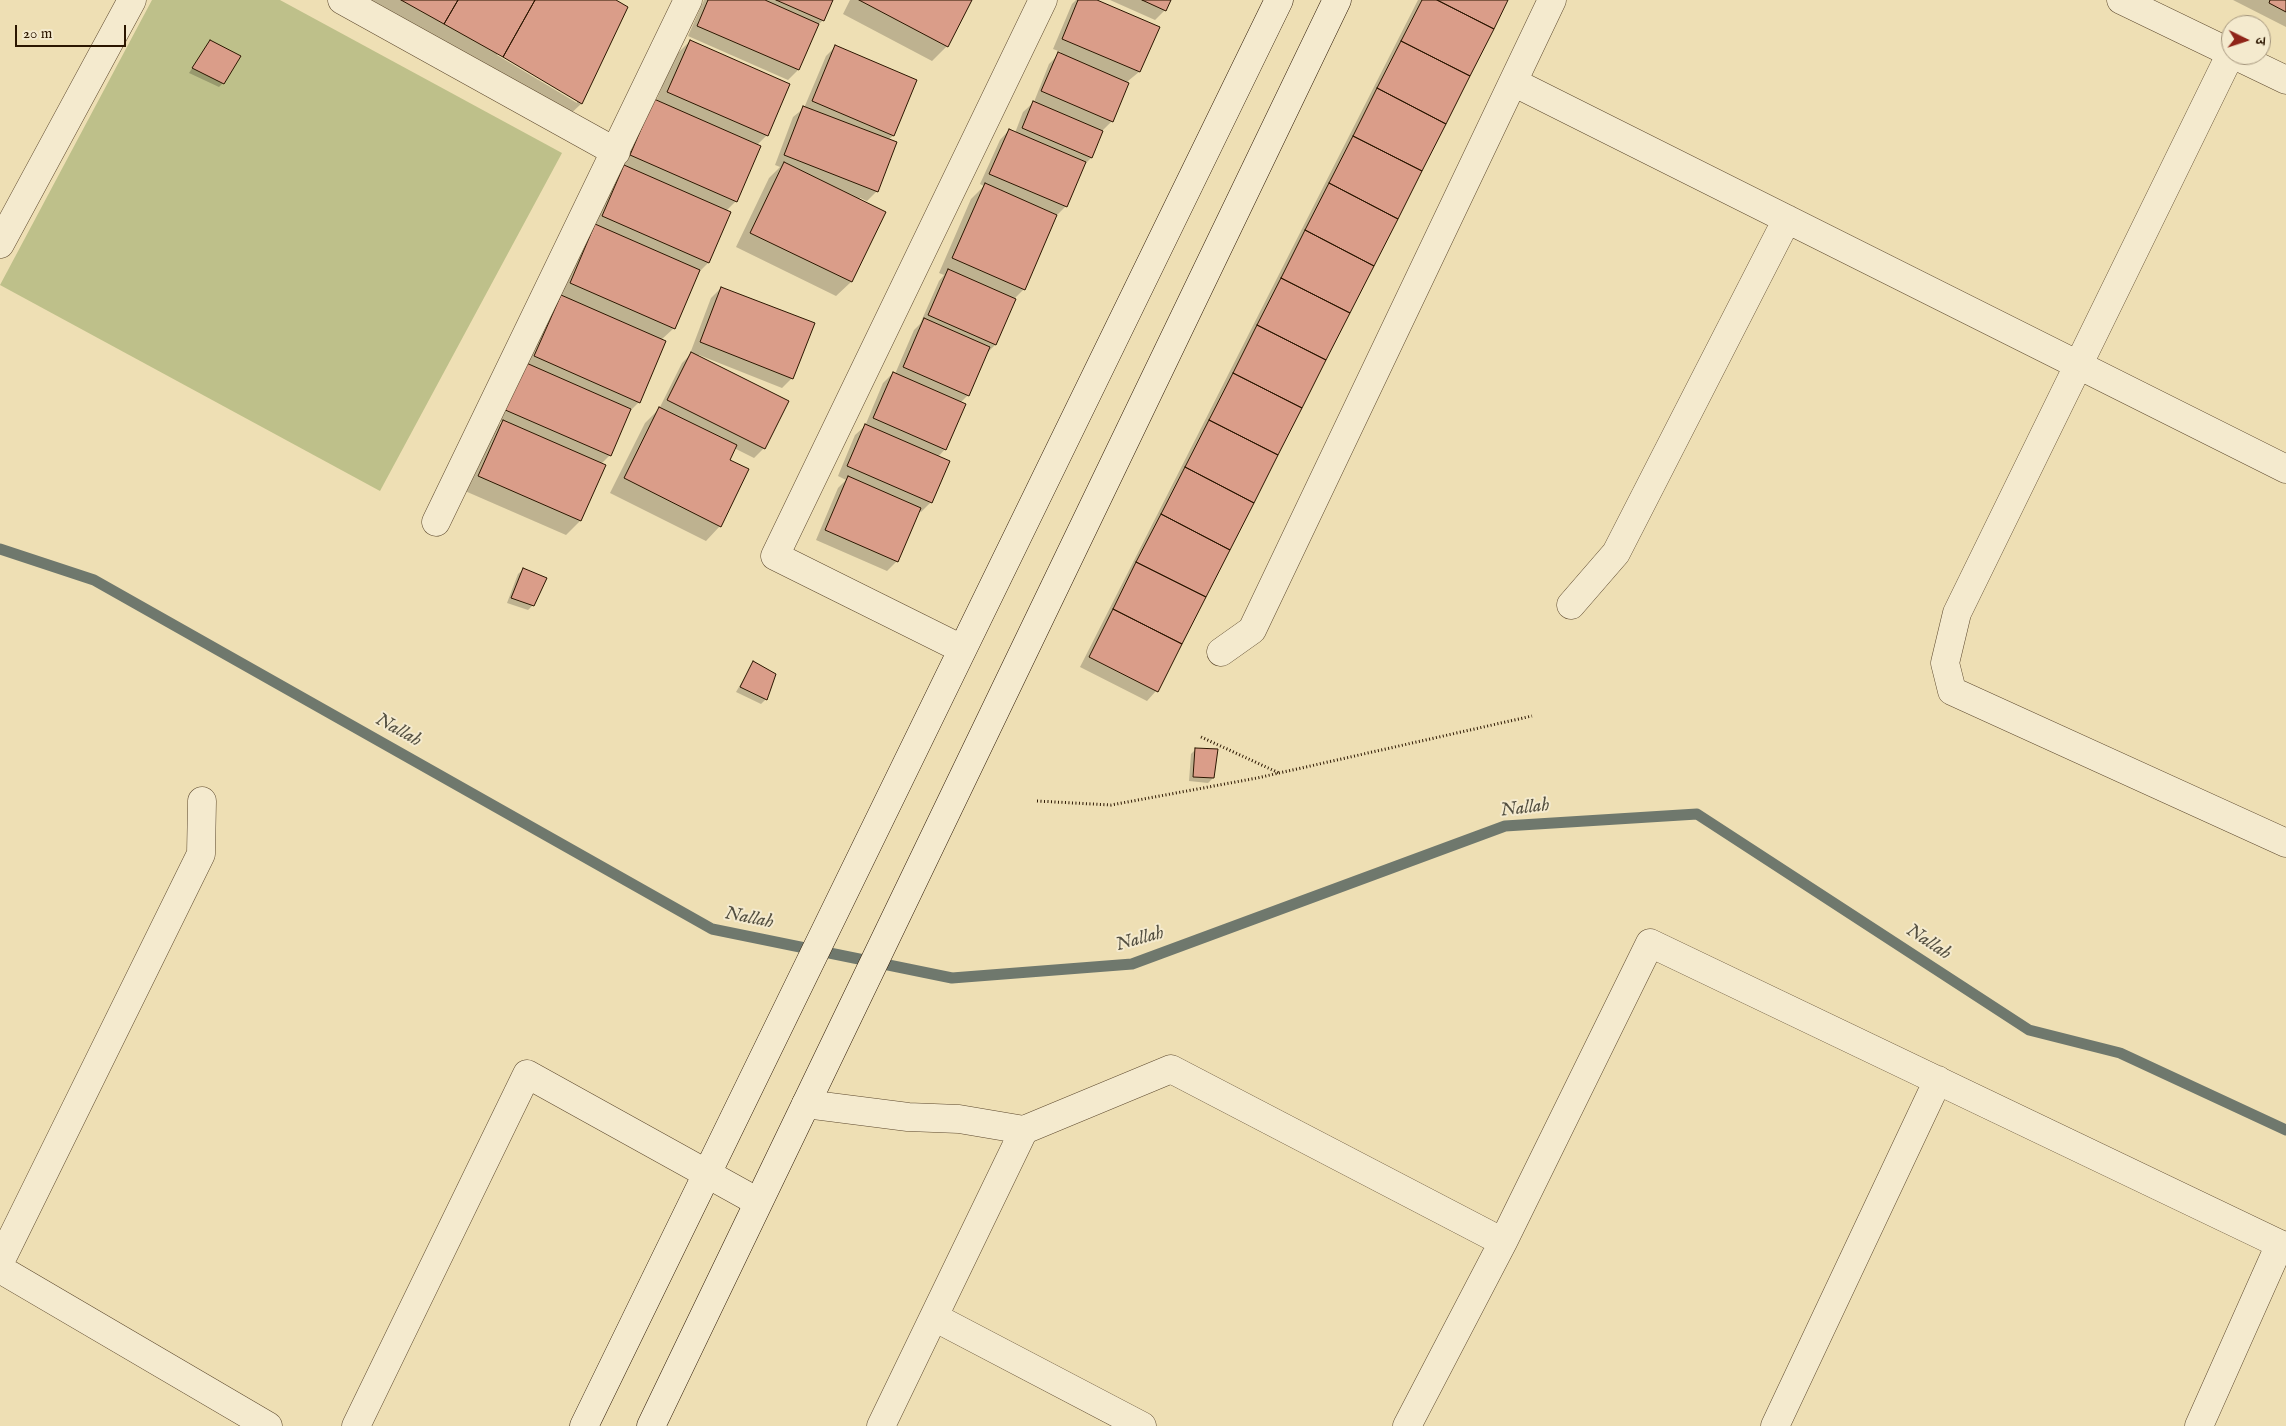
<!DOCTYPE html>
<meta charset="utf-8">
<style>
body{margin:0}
#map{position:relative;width:2286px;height:1426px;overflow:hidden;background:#eedfb4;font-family:"IM FELL English","Noto Serif Devanagari",serif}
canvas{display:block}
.north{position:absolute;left:2221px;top:15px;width:50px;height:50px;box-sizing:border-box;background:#f4eace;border:1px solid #a4957c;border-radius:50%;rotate:94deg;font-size:14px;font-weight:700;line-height:20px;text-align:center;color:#2b1600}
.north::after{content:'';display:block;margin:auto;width:18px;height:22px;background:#8f2418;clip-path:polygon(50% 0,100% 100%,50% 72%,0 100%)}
.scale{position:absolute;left:15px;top:25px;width:111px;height:22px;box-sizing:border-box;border:2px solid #2b1600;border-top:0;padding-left:6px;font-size:15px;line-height:18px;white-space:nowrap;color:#2b1600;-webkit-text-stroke:4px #f4eace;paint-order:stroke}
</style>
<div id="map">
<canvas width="2286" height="1426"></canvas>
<div class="north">उ</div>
<div class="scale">20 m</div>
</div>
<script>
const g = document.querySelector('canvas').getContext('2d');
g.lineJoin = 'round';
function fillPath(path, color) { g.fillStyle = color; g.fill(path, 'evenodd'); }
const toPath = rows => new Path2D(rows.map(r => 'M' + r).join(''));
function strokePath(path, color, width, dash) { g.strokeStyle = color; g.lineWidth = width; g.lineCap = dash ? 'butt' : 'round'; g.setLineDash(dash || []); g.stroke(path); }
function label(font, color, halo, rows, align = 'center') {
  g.font = font + ' "IM FELL English",serif'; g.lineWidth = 4; g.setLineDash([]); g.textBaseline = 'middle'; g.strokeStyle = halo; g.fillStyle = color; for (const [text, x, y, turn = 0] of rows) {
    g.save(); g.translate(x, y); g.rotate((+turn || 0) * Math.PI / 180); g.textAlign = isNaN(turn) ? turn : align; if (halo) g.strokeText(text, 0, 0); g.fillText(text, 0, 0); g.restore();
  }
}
const green = toPath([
 [152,0,280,0,562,153,380,491,0,285]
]);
const shadow = toPath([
 [360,0,614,0,626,8,581,104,566,118],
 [498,53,577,100,577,103,497,55],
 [704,0,832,0,823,20,817,26,798,70,788,80,688,36],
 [850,0,971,0,947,46,932,61,843,14],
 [1076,0,1094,0,1158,27,1139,72,1128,81,1112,121,1101,132,1091,158,1083,166,1066,206,1055,217,1024,289,1014,299,995,345,986,354,968,395,961,402,945,449,938,457,931,502,921,512,919,511,897,561,887,571,816,540,838,488,846,480,838,476,855,435,865,426,883,383,893,373,895,374,914,330,920,324,939,281,944,275,939,273,971,199,984,186,980,184,1000,140,1009,130,1015,133,1023,112,1034,102,1049,64,1061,52,1053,49,1072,4],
 [1110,0,1169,0,1165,10,1155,20],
 [1418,0,1507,0,1156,691,1147,701,1080,667],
 [2233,0,2286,0,2286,27],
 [210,41,223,83,219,87,189,73],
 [690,41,767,135,757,145,736,201,726,211,729,213,708,263,698,273,674,328,661,340,639,402,629,412,610,455,601,464,580,521,566,535,465,491,488,436,502,422,495,419,616,170,656,101,675,56],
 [836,46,916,80,893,136,888,140,877,191,867,201,860,198,859,200,884,212,851,282,836,296,736,247,769,178,780,167,775,165,793,117,804,108,826,56],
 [721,288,792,378,782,388,699,355,698,357,787,401,764,448,754,458,734,448,729,460,720,526,706,541,610,493,645,423,659,409,682,363,693,352,691,351,711,298],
 [523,570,533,605,528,610,507,603,518,574],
 [753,663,766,699,761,704,736,692],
 [1195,750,1213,778,1208,783,1189,781,1191,754]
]);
const stream = toPath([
 [0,549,94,580,712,929,952,978,1132,964,1505,826,1697,814,2029,1030,2120,1053,2286,1130]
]);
const building = toPath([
 [401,0,458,0,444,24,401,0],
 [458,0,535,0,503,57,444,24,458,0],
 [535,0,616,0,628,7,582,104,503,57,535,0],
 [708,0,765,0,819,24,799,70,697,26,708,0],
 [776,0,833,0,824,21,776,0],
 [859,0,972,0,948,47,859,0],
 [1078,0,1097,0,1160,27,1140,72,1062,39,1078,0],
 [1142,0,1171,0,1166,11,1142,0],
 [1422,0,1437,0,1494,29,1470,76,1401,41,1422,0],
 [1437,0,1508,0,1494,29,1437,0],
 [2270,0,2286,0,2286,12,2269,3,2270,0],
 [210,40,241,56,224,84,192,68,210,40],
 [690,40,790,84,768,136,667,92,690,40],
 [1401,41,1470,76,1446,124,1377,88,1401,41],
 [835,45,917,80,894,136,812,101,835,45],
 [1058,52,1129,83,1113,122,1041,91,1058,52],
 [1377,88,1446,124,1422,171,1353,136,1377,88],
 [654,99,761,146,737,202,630,155,654,99],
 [1033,101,1103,131,1092,158,1022,128,1033,101],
 [803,106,897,142,878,192,784,155,803,106],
 [1009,129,1086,162,1067,207,989,174,1009,129],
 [1353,136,1422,171,1398,219,1329,183,1353,136],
 [784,162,886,212,852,282,750,233,784,162],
 [624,165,731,212,709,263,602,216,624,165],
 [985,183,1057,215,1025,290,952,258,985,183],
 [1329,183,1398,219,1374,266,1305,230,1329,183],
 [595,224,700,270,675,329,570,283,595,224],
 [1305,230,1374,266,1350,313,1281,278,1305,230],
 [948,269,1016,299,996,345,928,315,948,269],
 [1281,278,1350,313,1326,360,1257,325,1281,278],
 [721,287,815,323,793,379,700,342,721,287],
 [561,295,666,341,640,403,534,356,561,295],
 [924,318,990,347,969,396,903,367,924,318],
 [1257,325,1326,360,1302,408,1233,373,1257,325],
 [691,352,789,401,765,449,667,400,691,352],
 [524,362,631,409,611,456,503,409,524,362],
 [893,372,966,404,946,450,873,418,893,372],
 [1233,373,1302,408,1278,455,1209,420,1233,373],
 [659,407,737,445,730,460,749,469,721,527,624,478,659,407],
 [503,420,606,465,581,521,478,476,503,420],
 [1209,420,1278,455,1254,503,1185,467,1209,420],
 [865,424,950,461,932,503,847,466,865,424],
 [1185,467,1254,503,1230,550,1161,514,1185,467],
 [848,476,921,508,898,562,825,530,848,476],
 [1161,514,1230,550,1206,597,1136,562,1161,514],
 [1136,562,1206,597,1182,644,1113,609,1136,562],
 [523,568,547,578,534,606,511,598,523,568],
 [1113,609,1182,644,1158,692,1089,657,1113,609],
 [753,661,776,674,767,700,740,687,753,661],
 [1195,748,1218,749,1214,778,1193,777,1195,748]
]);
const path = toPath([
 [1201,737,1279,773],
 [1037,801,1111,805,1257,778,1532,716]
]);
const street = toPath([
 [342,0,616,152],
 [2121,0,2231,53],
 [2231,53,1957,613,1945,663,1952,691,2286,843],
 [2234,55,2286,80],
 [1513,82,2286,469],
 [0,244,132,0],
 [436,522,688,0],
 [1571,605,1616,553,1787,219],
 [962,649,775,556,1043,0],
 [1221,652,1252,630,1552,0],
 [806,1104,908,1117,959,1119,1024,1130],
 [0,1262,201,854,202,801],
 [0,1269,268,1426],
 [934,1317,1142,1426],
 [356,1426,527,1074,758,1202],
 [881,1426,1024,1130,1171,1069,1503,1242],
 [1407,1426,1503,1242,1650,943,2286,1247],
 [1775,1426,1938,1080],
 [2199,1426,2280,1244]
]);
const secondary = toPath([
 [584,1426,1279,0],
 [651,1426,1337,0]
]);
const waterNames = [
 ["Nallah",398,731,29],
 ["Nallah",1525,809,-7],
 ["Nallah",749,919,11],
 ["Nallah",1140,940,-16],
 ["Nallah",1928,943,33]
];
fillPath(green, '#bec08a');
fillPath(shadow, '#0003');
strokePath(stream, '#6f786d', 11);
fillPath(building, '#da9d89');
strokePath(building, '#2b1600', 1);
strokePath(street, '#5c482d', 29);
strokePath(secondary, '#2b1600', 29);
strokePath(path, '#2b1600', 3, [1, 2.5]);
strokePath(street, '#f4eace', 28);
strokePath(secondary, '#f4eace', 28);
label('italic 19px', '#534f40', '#f4eace', waterNames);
</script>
